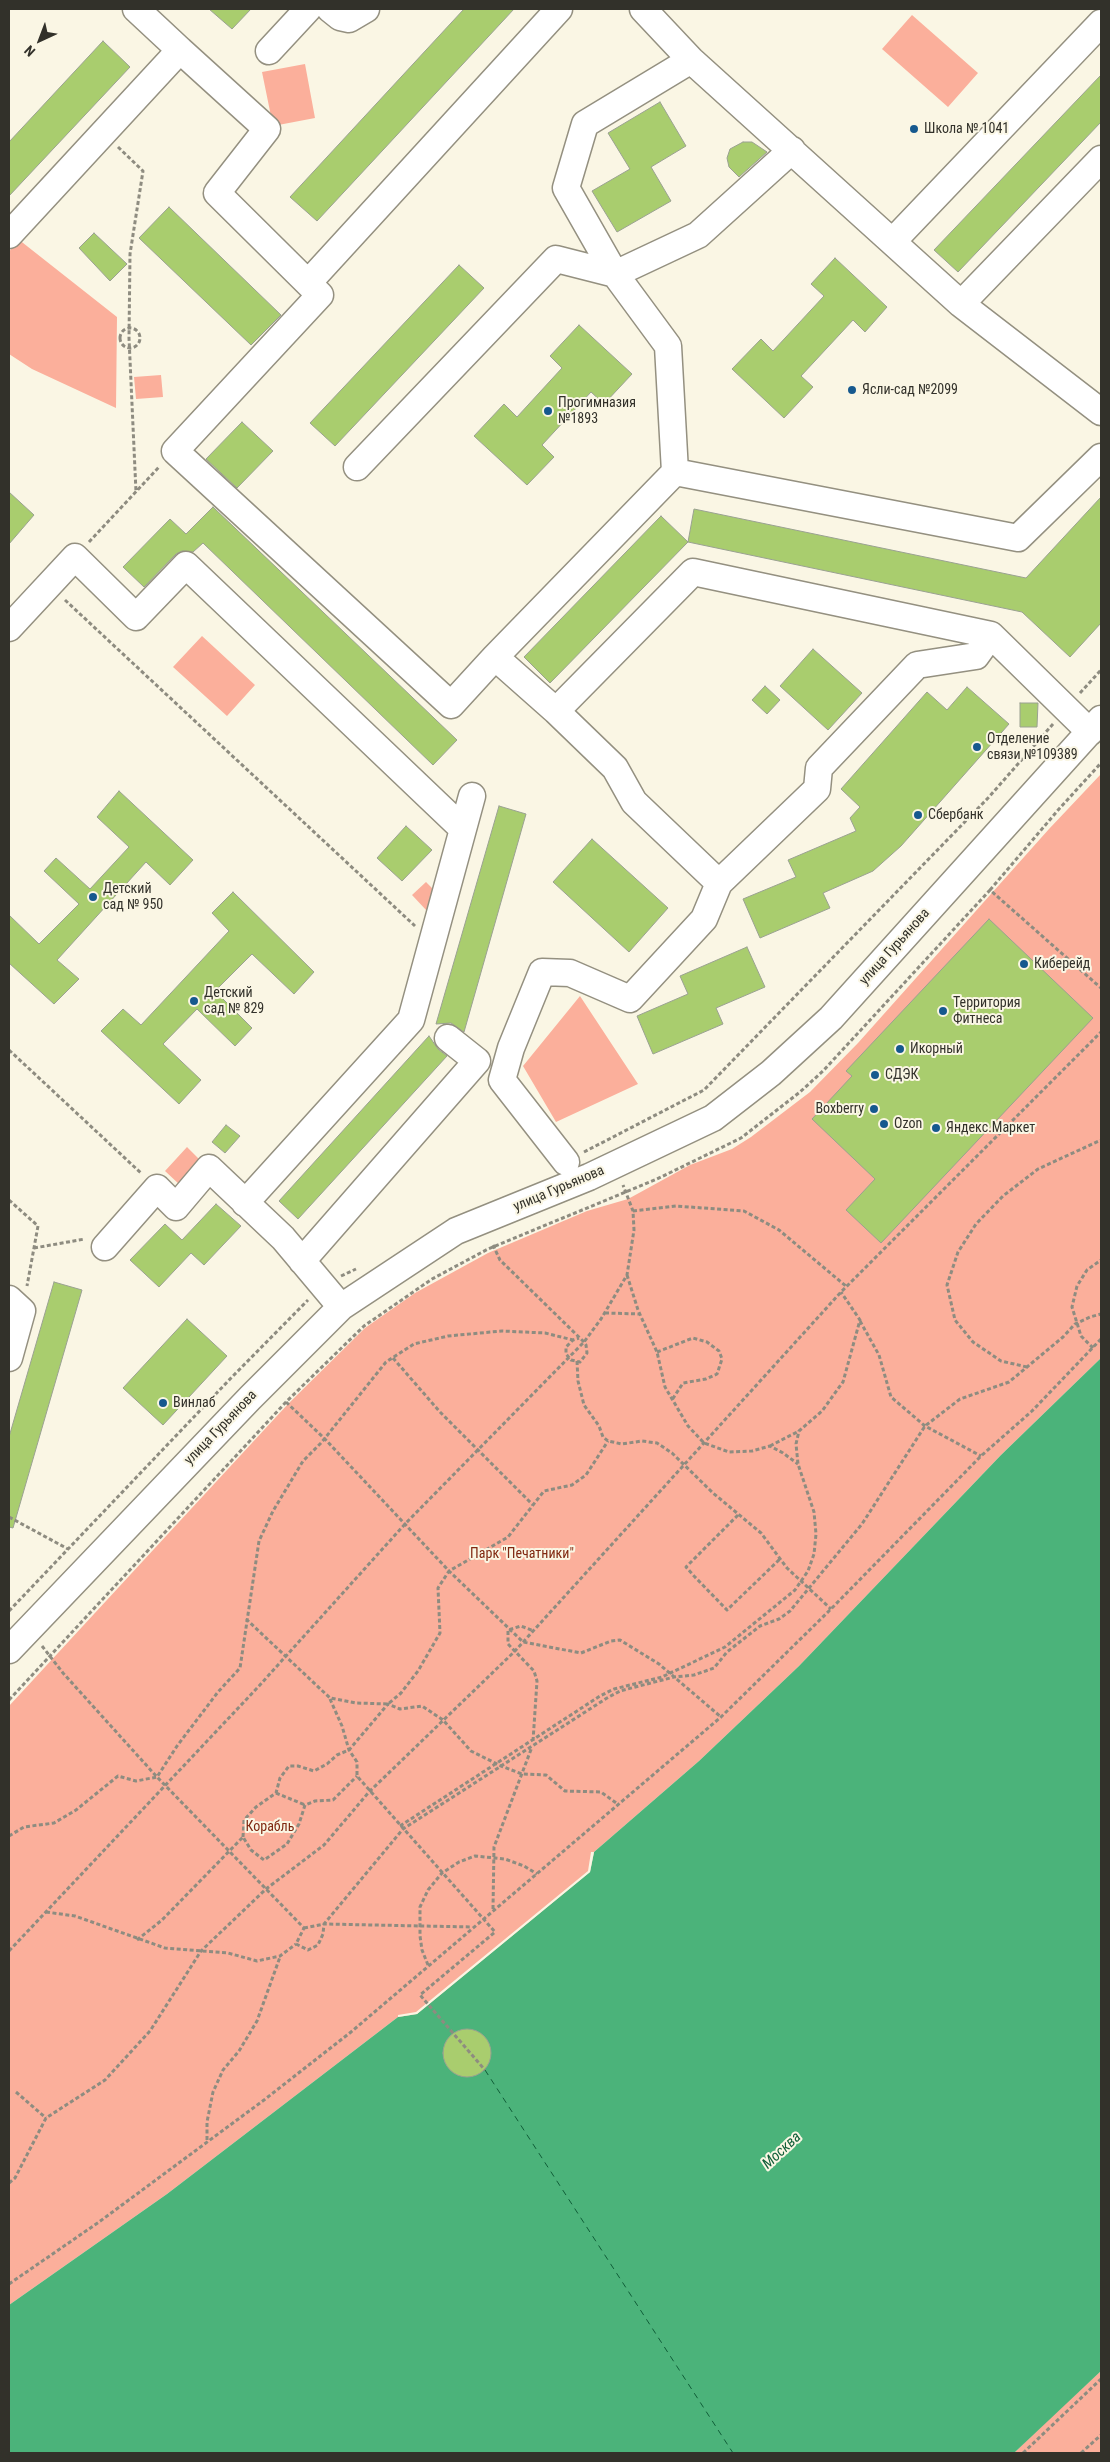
<!DOCTYPE html>
<meta charset="utf-8">
<style>
body{margin:0}
#map{position:relative;width:1110px;height:2462px;overflow:hidden;background:#faf6e4;font-family:"Roboto Condensed",sans-serif}
canvas{display:block}
.frame{position:absolute;inset:0;border:10px solid #32312a;pointer-events:none}
.north{position:absolute;left:15px;top:15px;width:50px;height:50px;-webkit-text-stroke:4px #faf6e4;paint-order:stroke;rotate:223deg;font-size:14px;font-weight:700;line-height:20px;text-align:center;color:#32312a}
.north::after{content:'';display:block;margin:auto;width:18px;height:22px;background:#32312a;clip-path:polygon(50% 0,100% 100%,50% 72%,0 100%)}
</style>
<div id="map">
<canvas width="1110" height="2462"></canvas>
<div class="frame"></div>
<div class="north">N</div>
</div>
<script>
const g = document.querySelector('canvas').getContext('2d');
g.lineJoin = 'round';
function fillPath(path, color) { g.fillStyle = color; g.fill(path, 'evenodd'); }
const toPath = rows => new Path2D(rows.map(r => 'M' + r).join(''));
function strokePath(path, color, width, dash) { g.strokeStyle = color; g.lineWidth = width; g.lineCap = dash ? 'butt' : 'round'; g.setLineDash(dash || []); g.stroke(path); }
function label(font, color, halo, rows, align = 'center') {
  g.font = font + ' "Roboto Condensed",sans-serif'; g.lineWidth = 4; g.setLineDash([]); g.textBaseline = 'middle'; g.strokeStyle = halo; g.fillStyle = color; for (const [text, x, y, turn = 0] of rows) {
    g.save(); g.translate(x, y); g.rotate((+turn || 0) * Math.PI / 180); g.textAlign = isNaN(turn) ? turn : align; if (halo) g.strokeText(text, 0, 0); g.fillText(text, 0, 0); g.restore();
  }
}
const green = toPath([
 [912,15,978,73,948,107,882,49],
 [305,64,315,118,273,126,262,72],
 [18,239,117,317,116,408,32,369,9,354,9,252],
 [161,375,163,397,136,399,134,377],
 [202,636,255,685,227,716,173,667],
 [1101,774,1101,1358,1001,1455,799,1666,699,1761,594,1852,590,1872,417,2014,398,2017,167,2194,9,2305,9,1706,288,1404,365,1328,415,1293,488,1253,587,1211,628,1199,690,1165,732,1149,751,1137,810,1092,858,1043,1049,829],
 [426,882,441,897,427,911,412,895],
 [580,996,638,1084,556,1122,523,1066],
 [187,1147,202,1162,180,1185,165,1171],
 [1101,2371,1101,2453,1014,2453,1051,2417]
]);
const water = toPath([
 [1101,1358,1101,2371,1014,2453,9,2453,9,2305,167,2194,398,2017,417,2014,590,1872,594,1852,699,1761,799,1666,1001,1455]
]);
const pier = toPath([
 [591,1852,594,1852,590,1872,417,2014,398,2017,398,2015,416,2012,588,1871]
]);
const ferry = toPath([
 [485,2070,733,2453]
]);
const building = toPath([
 [209,9,251,9,232,29,209,9],
 [464,9,514,9,317,221,290,197,464,9],
 [103,41,130,67,9,196,9,142,103,41],
 [1101,75,1101,122,958,272,934,250,1101,75],
 [660,102,686,146,651,167,671,201,617,232,592,191,630,169,608,133,660,102],
 [743,142,752,142,767,152,739,177,729,167,727,158,730,149,743,142],
 [169,207,281,315,251,345,139,238,169,207],
 [94,233,127,264,110,281,79,248,94,233],
 [835,258,887,307,865,332,853,320,801,376,813,387,784,418,732,369,761,339,773,351,824,296,811,284,835,258],
 [459,265,484,288,335,446,310,423,459,265],
 [579,325,632,374,604,404,591,392,542,445,554,457,527,485,474,436,504,404,517,417,562,368,550,356,579,325],
 [242,422,273,451,237,488,206,459,242,422],
 [9,492,34,515,9,544,9,492],
 [1101,497,1101,623,1070,657,1022,612,688,542,694,509,1026,578,1101,497],
 [213,507,457,740,433,765,203,543,193,552,182,551,176,554,144,587,123,567,170,519,186,534,213,507],
 [661,516,688,542,550,683,524,657,661,516],
 [813,649,862,693,828,730,780,686,813,649],
 [765,686,780,700,767,714,752,700,765,686],
 [967,687,1009,724,901,846,873,871,823,893,830,908,760,938,743,899,796,877,788,860,856,831,850,818,860,807,841,789,927,692,947,710,967,687],
 [1020,703,1038,703,1037,727,1020,727,1020,703],
 [119,791,193,860,170,885,146,862,57,960,79,979,54,1004,9,963,9,915,39,944,79,904,44,871,56,858,90,889,129,847,97,817,119,791],
 [499,806,526,814,464,1032,451,1023,436,1024,499,806],
 [406,826,432,850,402,881,377,858,406,826],
 [592,839,668,908,629,952,553,882,592,839],
 [233,892,314,972,294,994,252,954,215,991,252,1028,235,1046,197,1009,163,1044,201,1080,179,1104,101,1031,123,1009,141,1025,229,931,212,913,233,892],
 [989,919,1093,1018,881,1243,846,1210,875,1179,812,1119,852,1076,846,1071,989,919],
 [747,947,765,987,716,1008,723,1024,653,1054,637,1016,688,994,680,976,747,947],
 [429,1036,438,1049,447,1056,298,1219,279,1201,429,1036],
 [226,1125,240,1136,225,1153,212,1142,226,1125],
 [216,1204,241,1226,204,1265,191,1253,159,1287,130,1260,165,1224,182,1240,216,1204],
 [54,1282,82,1290,13,1528,9,1527,9,1437,54,1282],
 [187,1319,227,1356,163,1425,123,1388,187,1319],
 '443 2053a24 24 0 1 1 48 0a24 24 0 1 1-48 0Z'
]);
const path = toPath([
 [118,147,143,171,130,254,129,338,136,492],
 '120 338a10 10 0 1 1 20 0a10 10 0 1 1-20 0Z',
 [89,542,160,466],
 [65,600,415,926],
 [1080,693,1101,670],
 [990,890,1059,809,1101,763],
 [9,1050,142,1174],
 [584,1152,704,1090,989,797,1053,724],
 [9,1200,38,1226,27,1286],
 [633,1211,676,1206,744,1211,779,1230,847,1287],
 [493,1245,500,1260,584,1342,586,1345,587,1353,580,1362,571,1360,566,1354,566,1347,573,1340,579,1338],
 [34,1248,85,1239],
 [627,1275,638,1310,657,1352,665,1387,688,1426,704,1443,729,1452,752,1451,770,1446,783,1453,798,1464],
 [341,1276,356,1269],
 [605,1313,640,1314],
 [860,1321,879,1355,891,1397,925,1426,981,1456],
 [1093,1348,1081,1336,1072,1307,1077,1286,1087,1270,1101,1260],
 [657,1352,693,1338,707,1342,719,1351,722,1359,717,1374,706,1379,683,1383,672,1400],
 [393,1358,440,1412,533,1505],
 [577,1361,578,1381,584,1405,599,1426,603,1437,608,1441,622,1444,642,1441,657,1443,672,1453,713,1493,761,1533,787,1568,831,1609],
 [1027,1367,1001,1361,973,1342,955,1320,947,1285,958,1252,976,1224,1003,1196,1038,1169,1101,1140],
 [286,1402,324,1438,449,1571,523,1642,581,1653,611,1641,620,1640,659,1664,721,1717],
 [770,1446,799,1431],
 [738,1515,686,1567,694,1576,727,1610,781,1558],
 [9,1517,68,1549],
 [9,1611,231,1378,308,1300],
 [246,1619,330,1698,356,1703,388,1704,401,1693,418,1671,440,1633,438,1588,449,1571,508,1537,544,1491,572,1485,586,1475,608,1441],
 [42,1646,63,1673,157,1777,304,1928,296,1944,308,1950,318,1945,323,1934,324,1924,472,1927],
 [330,1699,342,1726,349,1750,357,1762,357,1776,495,1932,420,1995,485,2070],
 [9,1700,286,1402,364,1326,432,1279,488,1249,657,1179,741,1138,800,1092,823,1071,990,890,1101,988],
 [533,1741,537,1681,534,1671,508,1644,508,1630,521,1626,534,1631],
 [276,1793,305,1805],
 [400,1826,600,1696,614,1689,662,1677,725,1647,795,1590,808,1571,814,1554,816,1534,814,1512,798,1464,796,1444,799,1431,822,1411,843,1382,860,1320,841,1292],
 [9,1836,24,1827,54,1823,76,1810,118,1776,136,1781,157,1777,177,1746,218,1692,240,1668,259,1541,273,1511,303,1461,321,1443,386,1362,414,1344,448,1336,502,1331,545,1333,573,1340],
 [243,1837,244,1820,256,1807,276,1793,280,1778,289,1766,298,1766,314,1771,327,1764,337,1755,349,1750,388,1704,400,1709,422,1706,443,1720,471,1751,501,1766,522,1774,546,1775,565,1791,601,1792,619,1805],
 [493,1909,494,1847,532,1747],
 [46,1912,75,1916,165,1948,228,1953,257,1961,280,1956,296,1944],
 [304,1928,324,1924,403,1829,607,1698,620,1691,674,1677,694,1675,714,1668,727,1652,760,1626,779,1619,790,1611,862,1524,925,1426,960,1399,1009,1382,1063,1337,1075,1324,1090,1317,1101,1314],
 [137,1940,162,1920,243,1837,251,1850,264,1860,287,1844,299,1824,305,1805,315,1801,333,1800,357,1776],
 [9,1951,259,1686,405,1524,584,1342,601,1319,627,1275,634,1230,633,1211,623,1185],
 [428,1965,422,1950,420,1936,420,1907,428,1890,442,1873,459,1862,475,1856,505,1859,524,1866,537,1874],
 [16,2092,46,2118],
 [207,2140,207,2122,213,2092,223,2070,239,2051,257,2021,280,1957],
 [9,2183,15,2178,46,2118,105,2080,150,2031,201,1951,266,1889,324,1845,369,1792,515,1651,841,1292,1101,1032],
 [9,2284,99,2222,264,2100,351,2032,721,1717,831,1609,981,1456,1032,1411,1101,1339],
 [1023,2453,1101,2379],
 [1081,2453,1101,2435]
]);
const minor = toPath([
 [330,9,340,17,349,19,366,9],
 [643,9,691,60,961,304,1101,412],
 [180,50,267,129,217,193,320,295,175,451,451,705,495,657],
 [269,51,308,9],
 [691,60,585,124,566,188,615,274,698,235,792,150],
 [9,235,180,50,136,9],
 [893,241,1101,23],
 [308,283,559,9],
 [961,304,1101,159],
 [357,467,556,259,615,274,668,346,675,472],
 [9,628,75,557,136,617,186,565,463,829],
 [991,635,976,656,917,665,819,768,817,789,719,883,634,802,615,768,556,711,495,657,675,472,1018,538,1101,457],
 [556,711,693,572,991,635,1090,732],
 [566,1162,502,1080,511,1048,542,972,570,973,630,999,704,919,719,883],
 [245,1203,411,1020,472,796],
 [105,1247,157,1188,176,1207,209,1168,283,1238,341,1307],
 [302,1261,477,1061,448,1038],
 [9,1299,22,1311,9,1358],
 [9,1650,250,1398,341,1307,456,1231,589,1177,713,1118,771,1073,831,1018,1101,719]
]);
const markers = [
 [914,129,5,"#16598e"],
 [852,390,5,"#16598e"],
 [548,411,5,"#16598e"],
 [977,747,5,"#16598e"],
 [918,815,5,"#16598e"],
 [93,897,5,"#16598e"],
 [1024,964,5,"#16598e"],
 [194,1001,5,"#16598e"],
 [943,1011,5,"#16598e"],
 [900,1049,5,"#16598e"],
 [875,1075,5,"#16598e"],
 [874,1109,5,"#16598e"],
 [884,1124,5,"#16598e"],
 [936,1128,5,"#16598e"],
 [163,1403,5,"#16598e"]
];
const poiNames = [
 ["Школа № 1041",924,129],
 ["Ясли-сад №2099",862,390],
 ["Прогимназия",558,403],
 ["№1893",558,419],
 ["Отделение",987,739],
 ["связи №109389",987,755],
 ["Сбербанк",928,815],
 ["Детский",103,889],
 ["сад № 950",103,905],
 ["Киберейд",1034,964],
 ["Детский",204,993],
 ["сад № 829",204,1009],
 ["Территория",953,1003],
 ["Фитнеса",953,1019],
 ["Икорный",910,1049],
 ["СДЭК",885,1075],
 ["Boxberry",864,1109,"right"],
 ["Ozon",894,1124],
 ["Яндекс.Маркет",946,1128],
 ["Винлаб",173,1403]
];
const streetNames = [
 ["улица Гурьянова",895,947,-48],
 ["улица Гурьянова",559,1189,-23],
 ["улица Гурьянова",221,1428,-46]
];
const parkNames = [
 ["Парк \"Печатники\"",522,1554],
 ["Корабль",270,1827]
];
const waterNames = [
 ["Москва",782,2151,-43]
];
fillPath(green, '#fbaf9b');
fillPath(water, '#4bb37a');
fillPath(pier, '#faf6e4');
strokePath(ferry, '#105e38', 1, [6, 5]);
fillPath(building, '#a9cd6e');
strokePath(building, '#9aa191', 1);
strokePath(minor, '#949080', 29);
strokePath(path, '#8e8c80', 3, [4, 2.5]);
strokePath(minor, '#fff', 26);
for (const [x, y, r, color] of markers) { const dot = new Path2D(); dot.arc(x, y, r, 0, 2 * Math.PI); g.fillStyle = color; g.fill(dot); strokePath(dot, '#faf6e4', 2); }
label('14px', '#32312a', '#faf6e4', poiNames, 'left');
label('14px', '#32312a', '#faf6e4', streetNames);
label('14px', '#802710', '#faf6e4', parkNames);
label('italic 15px', '#105e38', '#faf6e4', waterNames);
</script>
